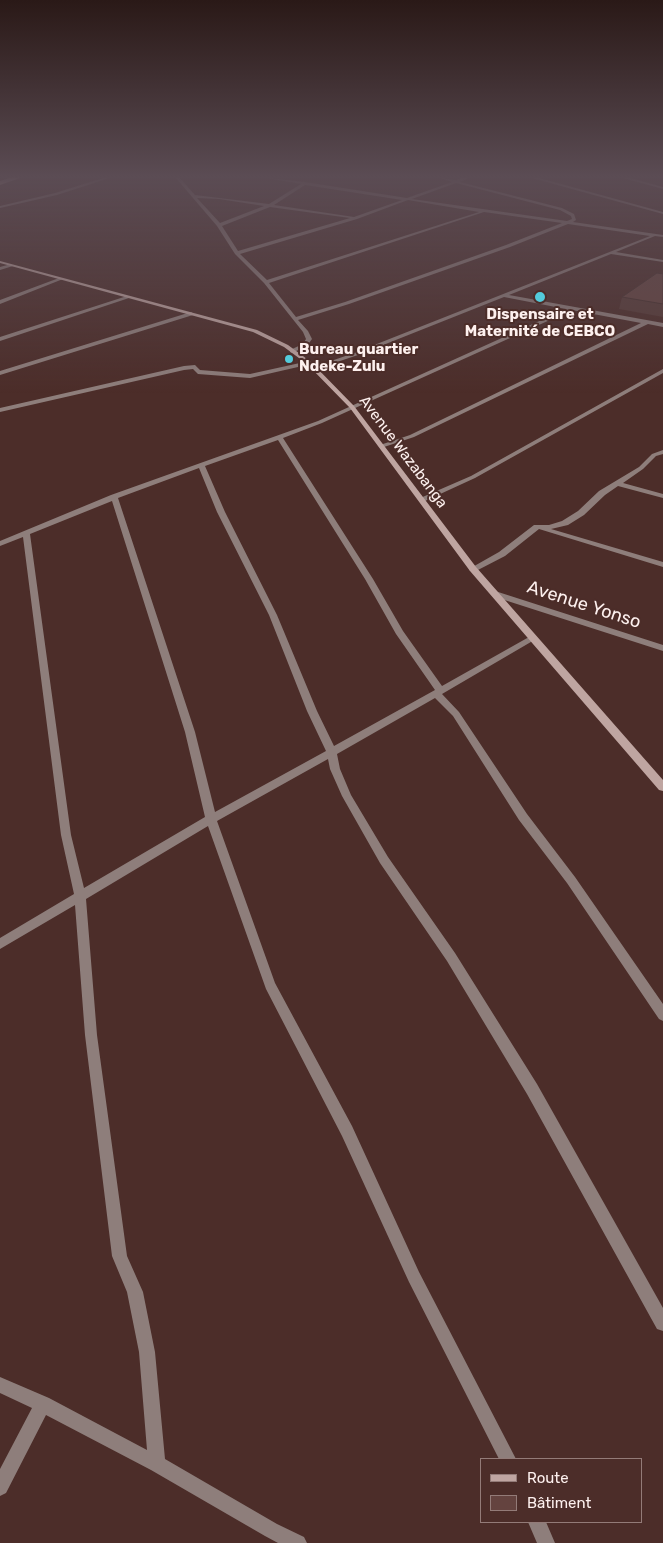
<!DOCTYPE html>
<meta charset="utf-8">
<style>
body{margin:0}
#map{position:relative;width:663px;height:1543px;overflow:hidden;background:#4c2d29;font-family:Rubik,sans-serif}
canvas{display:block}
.legend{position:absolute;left:480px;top:1458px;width:162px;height:65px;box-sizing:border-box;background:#4c2d29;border:1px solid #937b78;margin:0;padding:6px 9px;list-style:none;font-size:15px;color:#fdf0ee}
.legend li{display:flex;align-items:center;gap:10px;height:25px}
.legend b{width:25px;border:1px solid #937b78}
</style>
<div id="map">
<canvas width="663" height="1543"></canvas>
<ul class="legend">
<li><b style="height:6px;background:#bfa5a1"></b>Route</li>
<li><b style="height:14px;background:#64433f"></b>Bâtiment</li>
</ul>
</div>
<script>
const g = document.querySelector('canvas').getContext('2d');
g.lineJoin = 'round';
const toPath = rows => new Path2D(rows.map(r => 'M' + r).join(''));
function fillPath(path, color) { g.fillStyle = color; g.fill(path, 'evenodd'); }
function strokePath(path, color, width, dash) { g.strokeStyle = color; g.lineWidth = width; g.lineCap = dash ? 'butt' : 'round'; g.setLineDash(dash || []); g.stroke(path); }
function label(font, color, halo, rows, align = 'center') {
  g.font = font + ' Rubik,sans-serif'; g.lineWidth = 4; g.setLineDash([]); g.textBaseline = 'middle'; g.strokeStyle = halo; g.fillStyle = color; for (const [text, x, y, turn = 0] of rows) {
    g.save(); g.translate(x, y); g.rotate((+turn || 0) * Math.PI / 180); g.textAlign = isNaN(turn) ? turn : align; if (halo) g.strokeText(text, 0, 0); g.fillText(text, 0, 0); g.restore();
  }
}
const street = toPath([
 [106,177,113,177,57,195,0,208,0,206,55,193,106,177],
 [175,177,179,177,195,195,269,204,301,184,261,177,305,182,407,198,452,182,436,177,456,180,464,177,471,177,460,182,562,208,574,214,576,220,573,222,663,235,663,237,655,236,616,252,663,260,663,262,611,254,509,295,663,323,663,327,648,324,414,437,384,447,380,447,380,445,410,435,641,323,572,310,322,423,283,438,373,579,403,631,442,686,529,637,532,636,536,639,442,694,459,712,527,814,575,877,663,1004,663,1021,659,1019,567,883,519,820,453,716,435,698,337,754,340,769,351,795,388,857,455,953,537,1084,663,1308,663,1331,657,1329,527,1094,447,961,380,863,342,796,330,769,328,759,217,821,275,983,352,1126,419,1272,516,1459,499,1459,409,1282,342,1136,266,989,208,826,86,899,97,1035,127,1256,143,1292,155,1352,165,1459,277,1524,304,1537,307,1543,278,1543,265,1536,151,1470,46,1415,6,1493,0,1496,0,1469,32,1408,0,1393,0,1377,49,1398,147,1450,139,1352,127,1292,112,1256,85,1035,75,905,0,949,0,938,74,894,61,835,23,537,0,546,0,541,111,495,318,421,566,309,504,297,358,355,316,369,311,368,354,353,650,236,568,224,510,247,349,304,298,320,308,331,312,339,307,346,292,353,290,352,290,350,303,344,306,339,303,332,264,283,235,254,217,226,175,177],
 [456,183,560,210,571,216,572,219,567,221,412,199,456,183],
 [305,185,402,200,354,217,274,205,305,185],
 [197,198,219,199,264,206,220,223,197,198],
 [408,200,479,212,267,280,240,254,357,219,408,200],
 [270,207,350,218,238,251,222,226,270,207],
 [484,212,562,223,506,245,345,302,296,317,269,283,484,212],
 [278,440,365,579,396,634,435,690,334,746,317,711,277,615,225,512,205,466,278,440],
 [199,468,217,512,269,615,307,711,326,751,215,812,195,732,118,498,199,468],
 [112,501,185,732,205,817,84,888,71,835,30,534,112,501],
 [528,177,536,177,663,212,663,214,528,177],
 [619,177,627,177,663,187,663,189,619,177],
 [11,264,13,266,0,270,0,267,11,264],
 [59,278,63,279,0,304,0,300,59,278],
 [127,296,132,297,0,341,0,337,127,296],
 [191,312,194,314,193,315,0,375,0,371,191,312],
 [309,361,311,362,311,364,250,378,198,374,193,369,184,370,0,412,0,408,184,366,195,365,200,370,250,374,309,361],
 [663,369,663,373,475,478,425,501,418,499,471,476,663,369],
 [663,450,663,454,656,456,643,469,623,483,663,494,663,498,618,486,605,495,584,515,568,525,551,529,663,562,663,567,539,529,505,556,476,571,470,571,469,569,499,552,534,525,549,525,562,521,578,511,599,491,639,467,652,454,663,450],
 [495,591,663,645,663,651,492,596,492,592,495,591],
 [528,1522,546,1522,555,1543,537,1543,528,1522]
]);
const secondary = toPath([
 [0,261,257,330,288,345,311,362,354,406,476,567,663,780,663,791,659,790,470,571,350,408,307,364,284,347,253,332,0,263,0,261]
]);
const highway = toPath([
 [12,177,23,177,0,185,0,181,12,177]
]);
const wall = toPath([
 [663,274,663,317,619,309,622,297]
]);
const building = toPath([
 [657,273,663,274,663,304,622,297,657,273]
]);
const markers = [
 [540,297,6,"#53cbdb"],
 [289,359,5,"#53cbdb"]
];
const farPoinames = [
 ["Dispensaire et",540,315],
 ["Maternité de CEBCO",540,332],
 ["Bureau quartier",299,350,"left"],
 ["Ndeke-Zulu",299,367,"left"]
];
const farStreetnames = [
 ["Avenue Wazabanga",403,452,53]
];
const streetNames = [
 ["Avenue Yonso",584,605,18]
];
fillPath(street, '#8e7e7b');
fillPath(secondary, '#bfa5a1');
fillPath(highway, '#fce4e0');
fillPath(wall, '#563a36');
fillPath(building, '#64433f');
strokePath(building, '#462f2c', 1);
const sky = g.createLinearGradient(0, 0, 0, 393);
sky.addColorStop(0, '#2a1917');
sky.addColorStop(0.45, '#5b4c54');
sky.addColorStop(1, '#5b4c5400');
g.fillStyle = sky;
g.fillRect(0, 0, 663, 393);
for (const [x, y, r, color] of markers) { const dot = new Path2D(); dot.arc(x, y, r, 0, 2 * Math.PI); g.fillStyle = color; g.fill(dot); strokePath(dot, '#4c2d29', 2); }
label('bold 15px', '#fdf0ee', '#4c2d29', farPoinames);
label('15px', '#fdf0ee', '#4c2d29', farStreetnames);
label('18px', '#fdf0ee', '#4c2d29', streetNames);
</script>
